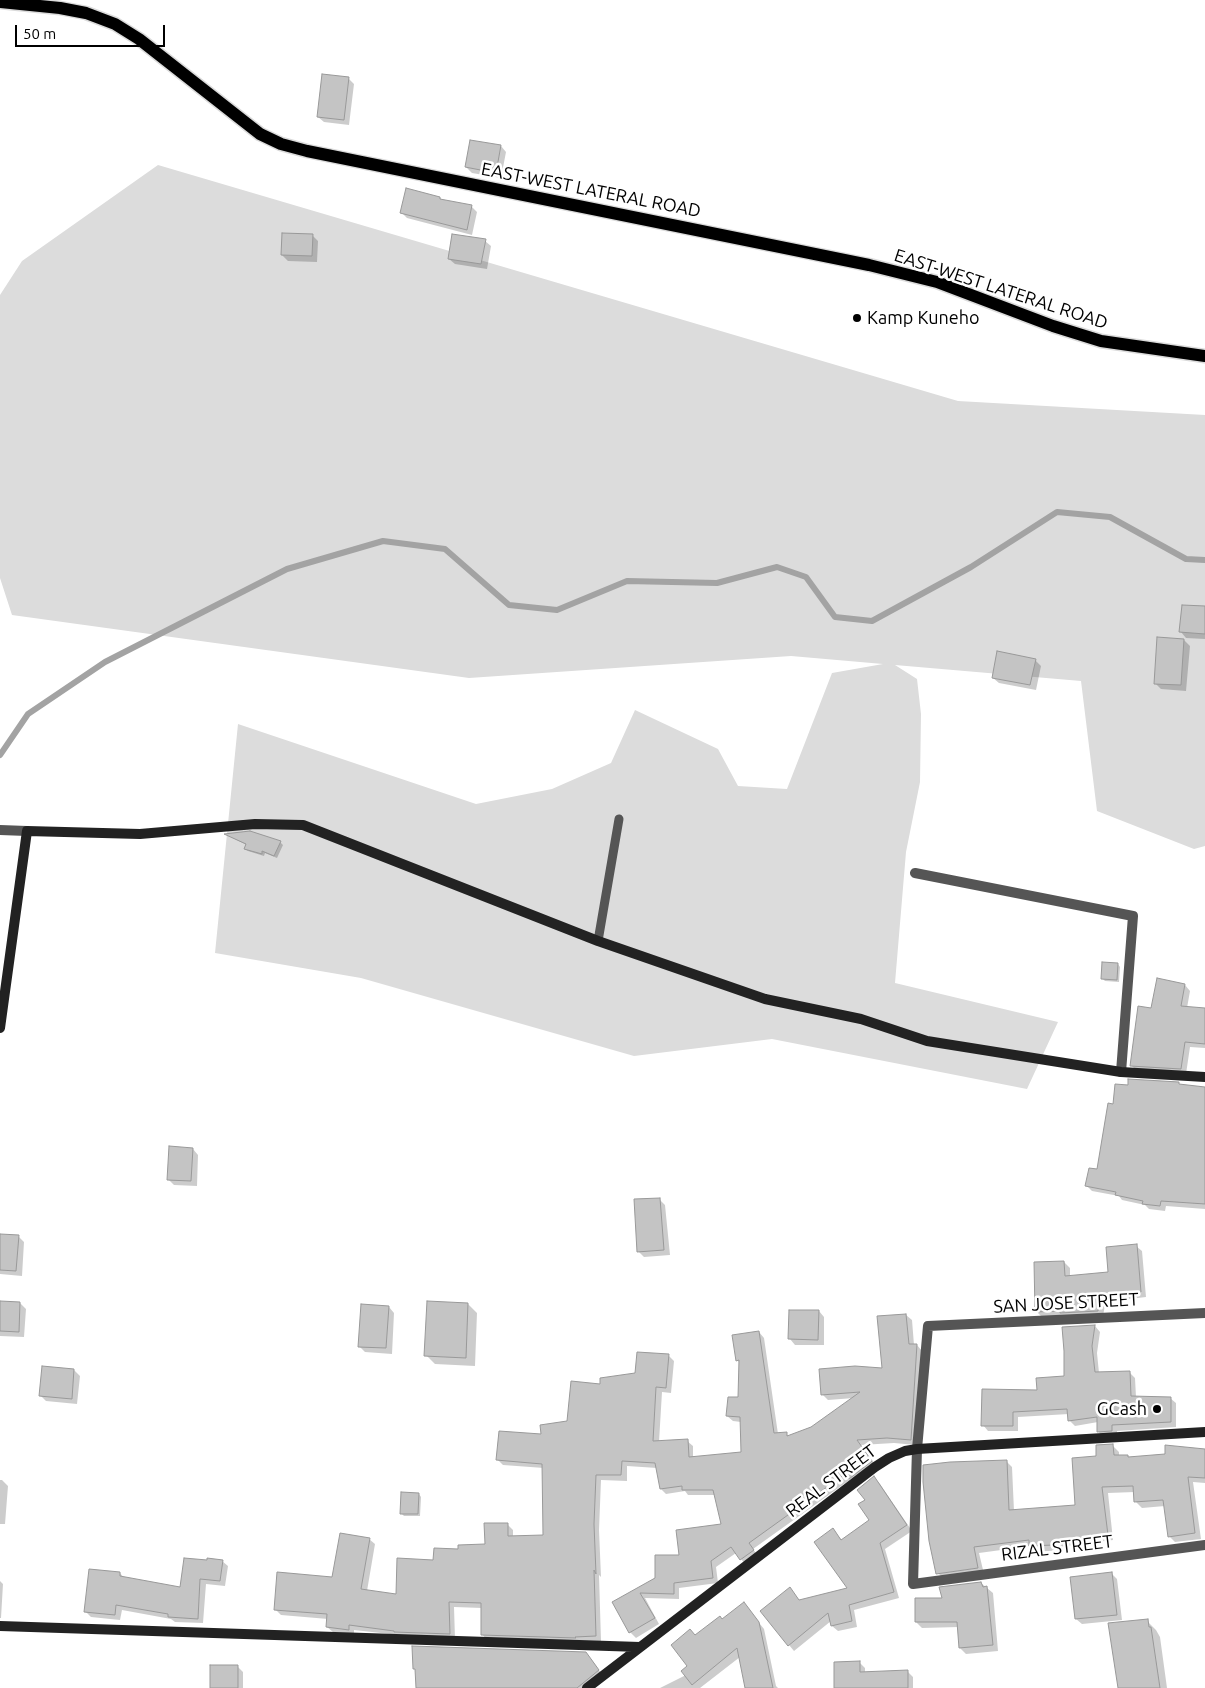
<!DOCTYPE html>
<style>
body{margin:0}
#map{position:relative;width:1205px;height:1688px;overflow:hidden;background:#fff;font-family:Ubuntu,sans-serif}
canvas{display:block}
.scale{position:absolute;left:15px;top:25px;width:150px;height:22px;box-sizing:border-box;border:2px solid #000;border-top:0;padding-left:6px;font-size:15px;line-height:18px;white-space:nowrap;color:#000;-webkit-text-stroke:4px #fff;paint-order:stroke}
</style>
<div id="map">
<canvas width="1205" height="1688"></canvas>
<div class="scale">50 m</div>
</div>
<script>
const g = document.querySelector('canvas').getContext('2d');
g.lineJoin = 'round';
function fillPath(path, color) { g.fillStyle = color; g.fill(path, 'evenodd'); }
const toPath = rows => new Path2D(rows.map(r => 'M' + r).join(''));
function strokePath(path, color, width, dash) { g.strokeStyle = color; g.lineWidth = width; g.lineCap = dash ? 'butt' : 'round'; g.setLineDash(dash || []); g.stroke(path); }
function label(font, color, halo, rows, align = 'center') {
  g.font = font + ' Ubuntu,sans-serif'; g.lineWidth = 5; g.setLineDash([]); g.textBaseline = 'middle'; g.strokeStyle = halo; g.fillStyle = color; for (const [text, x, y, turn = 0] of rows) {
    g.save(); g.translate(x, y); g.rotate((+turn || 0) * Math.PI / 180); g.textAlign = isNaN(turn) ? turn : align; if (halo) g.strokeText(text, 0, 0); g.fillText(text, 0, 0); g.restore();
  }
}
const green = toPath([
 [158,165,958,401,1205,415,1205,846,1194,849,1097,811,1081,681,895,665,917,679,921,714,920,782,906,852,895,983,1058,1022,1027,1089,772,1039,634,1056,361,978,215,953,238,724,476,804,552,789,611,763,635,710,718,749,738,786,787,789,832,673,883,664,791,656,469,678,12,615,0,578,0,295,22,261]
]);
const shadow = toPath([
 [348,78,354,84,349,125,324,122,318,117],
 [501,146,506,152,501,178,472,173,466,167],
 [440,198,443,201,471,206,477,212,472,235,407,218,401,212],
 [312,235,318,241,317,262,288,261,282,255],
 [485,241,491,246,487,269,455,264,449,259],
 [1205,608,1205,639,1186,638,1181,632],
 [1184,640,1190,646,1186,691,1161,689,1155,683],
 [1035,660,1041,666,1036,690,999,683,993,678],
 [249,833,280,842,283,845,277,858,265,853,264,856,248,851,245,849,247,845,229,836],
 [1118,964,1120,967,1119,982,1105,981,1102,978],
 [1185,985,1190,991,1187,1008,1205,1009,1205,1048,1190,1047,1186,1074,1137,1071,1131,1065,1152,1009],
 [1179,1084,1181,1086,1205,1088,1205,1209,1166,1206,1165,1211,1149,1209,1145,1205,1122,1200,1119,1196,1092,1191,1086,1185,1098,1171,1114,1105,1129,1087],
 [193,1149,198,1155,197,1186,174,1185,168,1179],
 [660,1200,665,1205,670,1255,644,1257,638,1251],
 [0,1235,19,1237,24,1242,22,1276,0,1274],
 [1136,1246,1142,1251,1146,1297,1112,1301,1113,1305,1105,1305,1103,1316,1042,1317,1036,1311,1064,1262,1070,1268,1070,1276,1110,1274],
 [0,1303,20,1303,26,1309,24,1337,0,1336],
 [468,1304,477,1313,475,1366,435,1364,426,1355],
 [389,1307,394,1313,392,1354,365,1352,359,1346],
 [819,1311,824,1317,824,1345,795,1345,790,1339],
 [906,1315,912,1320,914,1345,917,1345,922,1351,916,1445,894,1443,861,1445,877,1467,851,1479,753,1549,758,1556,746,1565,736,1553,716,1567,718,1583,679,1588,679,1599,645,1598,659,1624,636,1638,630,1632,614,1603,656,1579,680,1557,722,1525,715,1495,688,1495,685,1491,666,1494,661,1489,657,1468,627,1466,627,1481,601,1480,599,1530,601,1577,599,1575,601,1641,487,1640,482,1634,482,1608,454,1607,455,1639,399,1635,354,1630,354,1635,333,1632,327,1627,328,1619,281,1615,275,1609,333,1578,369,1539,375,1544,367,1591,397,1595,434,1561,460,1551,486,1546,507,1524,513,1530,513,1537,544,1536,544,1468,503,1465,498,1460,568,1422,602,1386,637,1374,668,1355,674,1361,671,1393,662,1392,659,1442,687,1441,693,1446,693,1458,742,1453,741,1422,733,1421,727,1416,739,1399,741,1364,737,1360,759,1332,764,1338,778,1434,786,1434,790,1437,811,1428,854,1398,828,1400,822,1394,883,1370],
 [1095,1326,1100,1332,1097,1353,1099,1373,1130,1373,1135,1378,1136,1397,1170,1398,1176,1403,1176,1427,1117,1431,1117,1436,1103,1437,1098,1431,1098,1422,1075,1426,1069,1420,1069,1414,1018,1417,1018,1431,988,1431,983,1425,1038,1391,1065,1377,1065,1351,1063,1328],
 [74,1370,80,1376,77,1404,46,1401,40,1395],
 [1113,1446,1119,1452,1119,1456,1128,1456,1131,1459,1205,1450,1205,1483,1193,1482,1201,1539,1175,1542,1169,1536,1165,1506,1142,1508,1136,1502,1135,1492,1108,1493,1113,1540,1059,1547,1060,1550,1037,1552,1031,1546,979,1553,984,1574,944,1579,938,1573,1006,1461,1012,1467,1014,1511,1077,1506,1098,1457],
 [874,1478,880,1484,912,1531,885,1549,899,1598,854,1610,857,1627,838,1631,832,1626,831,1621,794,1651,789,1645,795,1595,800,1601,849,1588,832,1530,842,1540,870,1520,866,1500],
 [0,1480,2,1480,8,1486,5,1524,0,1524],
 [419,1494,421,1497,420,1516,404,1516,401,1513],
 [222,1561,228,1566,225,1586,206,1584,203,1623,175,1622,171,1619,122,1610,120,1620,91,1617,85,1611,120,1573,124,1578,181,1588],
 [1111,1573,1117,1579,1122,1620,1082,1624,1076,1619],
 [0,1581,3,1584,1,1618,0,1618],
 [981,1583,993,1593,998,1651,966,1654,960,1648,959,1627,922,1628,916,1622,943,1599],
 [744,1604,764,1629,776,1686,778,1688,746,1688,740,1657,700,1688,660,1688,686,1675,696,1637,723,1621],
 [1147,1621,1156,1630,1160,1637,1167,1688,1119,1688],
 [591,1659,603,1676,589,1688,418,1688,416,1671,414,1668],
 [859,1662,865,1668,865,1673,908,1672,913,1677,913,1688,836,1688],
 [237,1666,243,1672,243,1688,212,1688]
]);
const stream = toPath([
 [0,755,28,714,105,662,287,569,383,541,445,549,509,605,557,610,627,581,717,583,777,567,806,577,835,617,872,621,971,567,1057,512,1110,517,1186,559,1205,560]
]);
const building = toPath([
 [322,74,349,77,344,120,317,117,322,74],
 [470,140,501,145,496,173,465,167,470,140],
 [406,188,440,197,440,199,472,205,467,230,400,213,406,188],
 [282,233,313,234,312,256,281,255,282,233],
 [452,234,486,239,481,264,448,259,452,234],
 [1182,605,1205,606,1205,634,1179,632,1182,605],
 [1157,637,1184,639,1181,685,1154,684,1157,637],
 [997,651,1036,659,1030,685,992,678,997,651],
 [250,831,281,841,274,856,262,851,262,854,244,849,246,844,224,834,250,831],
 [1102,962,1118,963,1117,980,1101,979,1102,962],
 [1157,978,1185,984,1181,1006,1205,1008,1205,1044,1185,1042,1181,1069,1130,1066,1138,1006,1151,1008,1157,978],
 [1128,1079,1179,1082,1179,1084,1205,1087,1205,1204,1161,1201,1160,1206,1142,1204,1143,1201,1115,1195,1116,1192,1085,1186,1089,1168,1097,1169,1108,1103,1113,1104,1115,1084,1128,1085,1128,1079],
 [169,1146,193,1148,191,1181,167,1180,169,1146],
 [660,1198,664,1250,637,1252,634,1199,660,1198],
 [0,1234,19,1235,16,1271,0,1270,0,1234],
 [1137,1244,1141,1292,1107,1295,1108,1299,1099,1300,1098,1311,1060,1313,1060,1311,1035,1312,1034,1262,1064,1261,1065,1276,1108,1272,1106,1247,1137,1244],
 [0,1301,20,1302,19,1332,0,1331,0,1301],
 [427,1301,468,1303,466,1358,424,1356,427,1301],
 [361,1304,389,1306,386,1348,358,1347,361,1304],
 [789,1310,819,1310,818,1340,788,1339,789,1310],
 [906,1314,909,1344,917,1344,911,1440,887,1438,857,1440,872,1461,849,1479,845,1474,749,1543,754,1550,740,1560,731,1547,711,1561,713,1578,674,1583,674,1594,640,1593,655,1618,629,1633,612,1602,655,1578,655,1555,679,1555,676,1530,721,1524,713,1490,682,1490,682,1486,660,1489,655,1463,622,1461,621,1475,596,1475,594,1524,596,1574,594,1570,596,1636,575,1637,576,1638,481,1635,481,1603,449,1602,450,1634,394,1632,394,1631,349,1625,349,1630,326,1627,327,1614,274,1610,277,1572,332,1577,340,1533,370,1538,361,1589,396,1594,397,1558,433,1560,434,1548,458,1549,458,1545,485,1544,484,1523,508,1523,508,1536,543,1535,542,1464,496,1460,499,1431,541,1434,540,1425,567,1421,571,1381,600,1384,600,1378,635,1373,637,1352,669,1354,666,1388,656,1387,653,1441,688,1439,689,1457,741,1452,740,1417,726,1416,728,1397,738,1397,739,1360,736,1361,732,1335,759,1331,774,1433,787,1432,787,1436,811,1427,860,1392,821,1395,819,1369,855,1366,882,1368,877,1316,906,1314],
 [1095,1325,1092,1346,1095,1372,1130,1371,1131,1396,1171,1397,1171,1422,1112,1425,1112,1431,1097,1432,1097,1417,1068,1421,1067,1409,1013,1412,1013,1426,981,1426,982,1389,1037,1390,1036,1378,1064,1376,1064,1351,1062,1327,1095,1325],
 [42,1366,74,1369,72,1399,39,1396,42,1366],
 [1113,1444,1114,1455,1128,1455,1128,1457,1165,1454,1165,1445,1205,1449,1205,1478,1188,1477,1195,1533,1168,1537,1163,1500,1134,1502,1133,1486,1102,1487,1108,1535,1054,1541,1054,1545,1029,1546,1029,1540,974,1547,978,1568,936,1574,929,1541,923,1482,923,1465,950,1462,1007,1460,1009,1510,1075,1505,1072,1458,1096,1456,1096,1445,1113,1444],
 [874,1476,907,1525,880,1543,894,1592,849,1605,852,1621,831,1626,828,1613,788,1646,760,1611,790,1587,799,1600,847,1588,814,1542,833,1528,841,1540,869,1520,858,1504,865,1500,857,1490,874,1476],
 [401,1492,419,1493,418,1514,400,1514,401,1492],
 [184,1558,207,1560,207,1558,223,1560,220,1581,200,1579,198,1619,168,1617,168,1614,116,1605,115,1615,84,1612,89,1569,120,1572,120,1576,180,1587,184,1558],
 [1112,1572,1117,1615,1075,1619,1070,1577,1112,1572],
 [981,1582,983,1587,987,1586,993,1645,959,1648,957,1622,915,1622,915,1598,942,1598,939,1587,981,1582],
 [744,1602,759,1622,773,1688,745,1688,737,1648,692,1685,681,1671,687,1666,671,1645,690,1629,695,1635,720,1616,722,1619,744,1602],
 [1148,1619,1149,1627,1151,1627,1160,1688,1118,1688,1108,1623,1148,1619],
 [412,1646,586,1652,599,1670,577,1688,416,1688,415,1669,413,1669,412,1646],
 [860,1661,860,1672,908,1670,908,1688,834,1688,834,1662,860,1661],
 [210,1665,238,1665,238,1688,210,1688,210,1665]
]);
const lane = toPath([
 [598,941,619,819]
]);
const street = toPath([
 [0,830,27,831],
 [915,873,1133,916,1121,1072],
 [1205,1313,928,1326,917,1449,913,1584,1205,1545]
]);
const secondary = toPath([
 [0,1028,27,831,140,834,255,824,303,825,598,941,765,999,861,1019,927,1041,1121,1072,1205,1077],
 [0,1626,640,1647],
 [587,1688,875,1467,889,1458,905,1451,917,1449,1205,1432]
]);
const primary = toPath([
 [0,2,60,8,86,13,115,24,139,39,260,134,281,144,307,151,869,265,937,282,1053,326,1101,341,1205,356]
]);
const markers = [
 [857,318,5,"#000"],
 [1157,1409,5,"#000"]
];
const streetNames = [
 ["EAST-WEST LATERAL ROAD",591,190,11],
 ["EAST-WEST LATERAL ROAD",1001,289,18],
 ["SAN JOSE STREET",1066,1303,-3],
 ["REAL STREET",831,1481,-37],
 ["RIZAL STREET",1057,1548,-7]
];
const poiNames = [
 ["Kamp Kuneho",867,318],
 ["GCash",1147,1409,"right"]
];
fillPath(green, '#dcdcdc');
fillPath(shadow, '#0003');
strokePath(stream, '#a3a3a3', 6);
fillPath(building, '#c4c4c4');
strokePath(building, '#999', 1);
strokePath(primary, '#dbdbdb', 15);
strokePath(lane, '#555', 9);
strokePath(street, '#555', 10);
strokePath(secondary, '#222', 10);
strokePath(primary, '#000', 12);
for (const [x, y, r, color] of markers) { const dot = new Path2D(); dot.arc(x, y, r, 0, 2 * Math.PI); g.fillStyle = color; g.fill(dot); strokePath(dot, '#fff', 2); }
label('18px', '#000', '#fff', streetNames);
label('18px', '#000', '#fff', poiNames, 'left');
</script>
